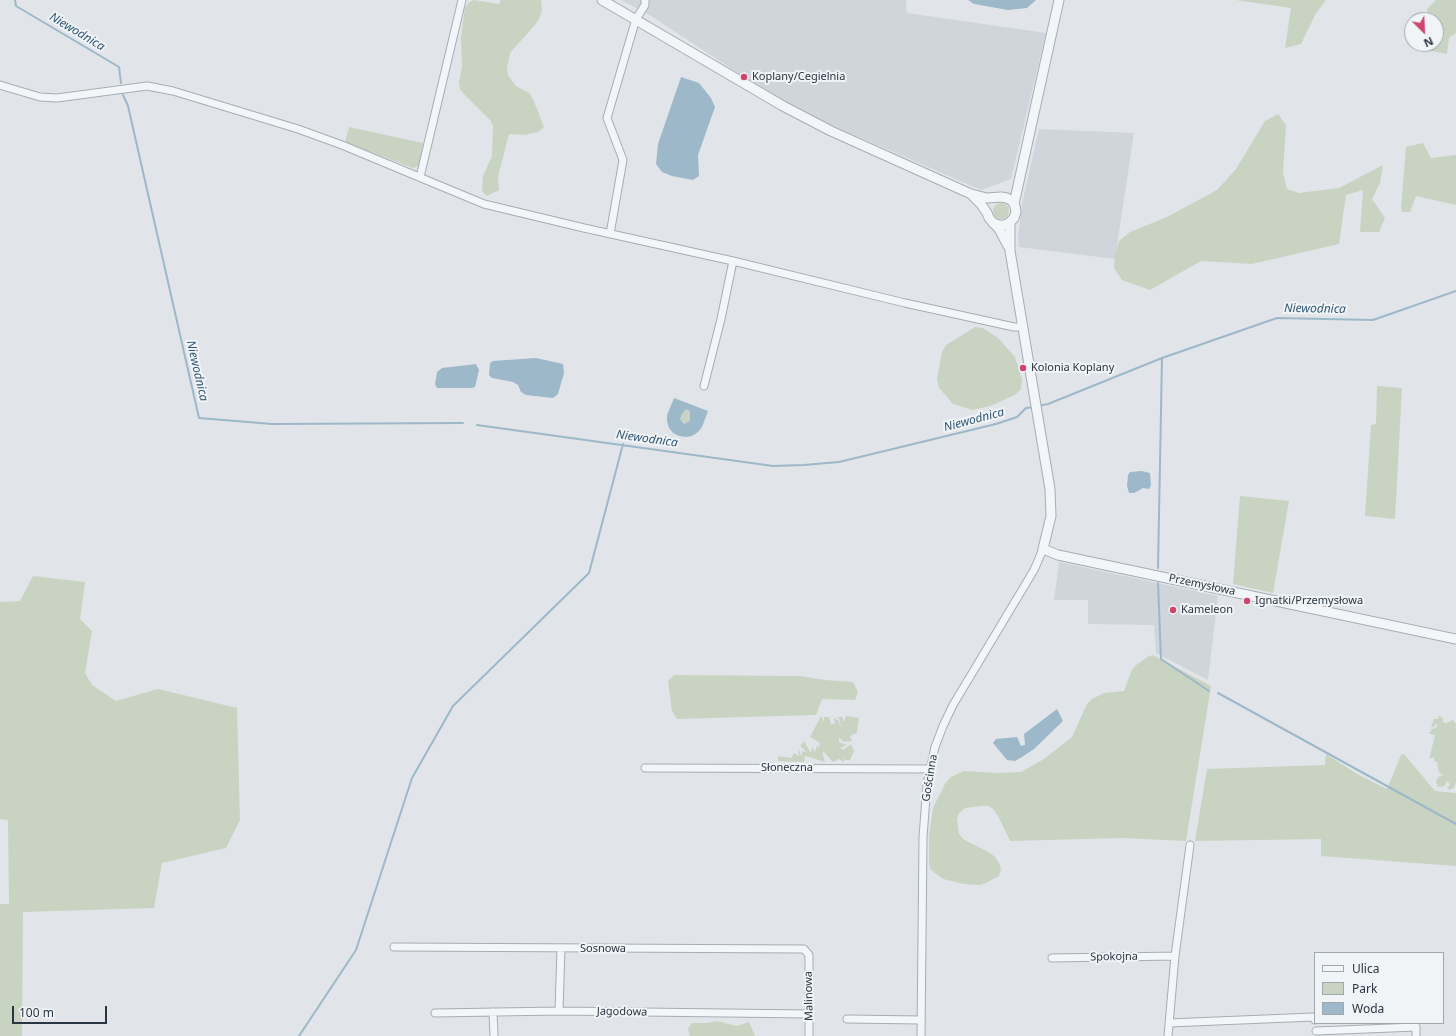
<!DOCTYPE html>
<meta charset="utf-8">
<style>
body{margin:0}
#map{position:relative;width:1456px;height:1036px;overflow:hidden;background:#e1e5e9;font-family:"Noto Sans",sans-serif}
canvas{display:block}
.legend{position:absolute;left:1314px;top:952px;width:130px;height:72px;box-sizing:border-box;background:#f0f4f7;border:1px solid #a0a8ae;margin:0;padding:5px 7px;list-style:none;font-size:12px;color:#293541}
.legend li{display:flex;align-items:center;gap:8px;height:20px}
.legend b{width:20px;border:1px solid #a0a8ae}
.north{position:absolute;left:1404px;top:12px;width:40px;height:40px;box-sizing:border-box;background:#f0f4f7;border:1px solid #a0a8ae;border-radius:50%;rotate:156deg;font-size:11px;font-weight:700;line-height:16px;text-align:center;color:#293541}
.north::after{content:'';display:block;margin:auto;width:14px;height:18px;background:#ce466d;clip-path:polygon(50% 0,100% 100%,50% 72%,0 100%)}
.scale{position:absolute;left:12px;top:1006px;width:95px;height:18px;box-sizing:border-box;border:2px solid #293541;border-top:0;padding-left:5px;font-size:12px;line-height:14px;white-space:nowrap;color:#293541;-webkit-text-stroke:3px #f0f4f7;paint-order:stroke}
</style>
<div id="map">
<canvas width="1456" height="1036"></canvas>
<ul class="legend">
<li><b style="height:5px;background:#f3f6f8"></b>Ulica</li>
<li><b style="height:11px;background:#c9d3c2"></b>Park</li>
<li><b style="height:11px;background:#9cb8c9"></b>Woda</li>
</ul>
<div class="north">N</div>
<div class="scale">100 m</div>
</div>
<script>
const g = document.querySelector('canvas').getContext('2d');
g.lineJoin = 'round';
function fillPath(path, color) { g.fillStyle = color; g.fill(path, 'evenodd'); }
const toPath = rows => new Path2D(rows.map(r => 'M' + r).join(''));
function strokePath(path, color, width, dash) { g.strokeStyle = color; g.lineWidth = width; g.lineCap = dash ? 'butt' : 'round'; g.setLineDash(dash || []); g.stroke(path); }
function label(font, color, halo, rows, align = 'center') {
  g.font = font + ' "Noto Sans",sans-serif'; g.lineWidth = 4; g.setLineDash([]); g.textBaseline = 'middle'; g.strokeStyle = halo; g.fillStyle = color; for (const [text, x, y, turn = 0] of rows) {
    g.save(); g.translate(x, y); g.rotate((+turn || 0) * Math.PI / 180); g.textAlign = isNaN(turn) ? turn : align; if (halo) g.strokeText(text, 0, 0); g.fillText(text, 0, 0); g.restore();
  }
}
const built = toPath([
 [621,0,906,0,907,13,1046,33,1011,179,981,190,790,107,651,16],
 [1039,129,1134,133,1115,259,1019,247,1018,238,1022,204],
 [1059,562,1218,596,1208,680,1156,653,1154,625,1088,624,1088,600,1054,600]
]);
const green = toPath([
 [474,0,499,4,501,0,541,0,542,11,539,19,535,25,510,53,507,68,508,75,512,81,516,86,529,93,533,99,544,127,538,132,524,135,509,134,498,177,499,190,487,196,482,191,483,176,492,156,493,126,490,120,464,94,460,89,459,82,462,67,461,38,464,15,465,8,469,2],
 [1236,0,1326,0,1315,15,1301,44,1285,48,1291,8],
 [1436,0,1456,0,1456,33,1449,38,1447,54,1431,51,1430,44,1436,44,1436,20,1428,20,1427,9],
 [1278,114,1286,125,1283,173,1287,189,1299,193,1339,188,1383,165,1380,183,1372,199,1385,218,1379,232,1360,232,1363,190,1346,195,1339,244,1252,264,1201,261,1150,290,1122,280,1114,268,1115,254,1119,241,1130,232,1167,217,1217,190,1236,169,1265,121],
 [349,127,423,143,419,166,413,168,345,142],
 [1423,143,1431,158,1456,155,1456,205,1416,196,1410,212,1402,212,1401,208,1406,147],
 '993 211a8 8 0 1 1 16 0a8 8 0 1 1-16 0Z',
 [975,327,983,328,998,338,1015,357,1022,380,1021,389,1015,395,990,406,972,410,953,404,939,388,937,379,942,352,946,345],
 [1377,386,1402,388,1395,519,1365,516,1371,425,1376,424],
 [686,409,690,411,690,421,684,424,680,419,682,414],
 [1240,496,1289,501,1273,593,1233,584],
 [33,576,85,582,80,619,92,631,85,673,92,685,116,701,158,689,237,708,240,820,226,848,162,863,154,908,23,912,22,1036,0,1036,0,904,9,904,8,820,0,819,0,602,20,601],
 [1153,655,1211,686,1186,841,1122,838,1010,841,998,816,994,810,989,806,981,806,965,808,959,813,957,820,959,834,963,839,990,853,995,857,999,863,1001,869,999,876,986,883,979,885,964,884,943,879,931,870,929,864,929,836,933,808,946,782,951,777,964,771,998,773,1021,772,1044,759,1072,737,1087,704,1092,699,1104,693,1124,691,1131,672,1135,666,1147,657],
 [674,675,800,676,825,680,853,682,858,692,855,700,822,699,816,715,677,719,672,711,668,681],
 [821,716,824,722,824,717,829,717,831,724,835,724,834,718,838,720,841,728,839,718,834,717,842,717,844,722,846,716,859,718,857,733,850,736,852,741,844,742,839,737,839,742,847,745,840,748,843,750,851,744,854,751,850,760,845,760,844,756,844,762,839,759,833,762,823,751,823,756,825,762,805,756,804,762,778,761,778,756,791,758,794,753,799,756,798,748,802,757,802,751,807,752,800,746,804,741,811,753,812,747,815,752,817,745,819,748,820,743,810,737],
 [1439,716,1443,718,1443,722,1446,723,1453,720,1456,724,1456,782,1454,788,1449,790,1447,787,1450,785,1448,781,1445,784,1445,786,1438,787,1436,782,1438,777,1444,775,1439,773,1437,762,1434,761,1434,757,1429,759,1435,735,1430,734,1429,732,1432,731,1430,729,1436,728,1437,725,1436,723,1434,727,1431,727,1434,719,1438,719],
 [1326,754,1357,774,1387,789,1401,755,1404,754,1435,791,1456,793,1456,866,1321,856,1321,839,1195,841,1207,769,1325,765],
 [717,1021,737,1026,749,1022,755,1036,690,1036,688,1028,692,1023,708,1023]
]);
const water = toPath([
 [968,0,1036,0,1027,8,1008,10,974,4],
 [681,77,699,83,711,98,715,107,698,155,699,176,693,180,672,176,662,172,656,164,658,144],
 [536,358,563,364,564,373,558,394,553,398,526,395,521,392,518,385,513,382,492,378,489,375,490,363,493,361],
 [476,364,479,370,475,387,472,388,437,388,435,384,437,372,442,368],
 [674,398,708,411,702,427,698,432,692,436,686,437,679,436,673,433,669,428,667,421,667,415],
 [686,409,690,411,690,421,684,424,680,419,682,414],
 [1142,471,1150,473,1151,485,1149,489,1143,488,1134,493,1129,493,1127,486,1128,475,1130,472],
 [1057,709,1063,721,1034,749,1022,757,1015,761,1007,760,993,743,996,739,1017,737,1021,746,1025,745,1024,734]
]);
const stream = toPath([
 [15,0,16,6,119,67,121,83],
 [123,95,128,106,199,418,272,424,463,423],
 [1038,406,1048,404,1162,358,1277,318,1373,320,1456,291],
 [477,425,773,466,804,465,839,462,996,424,1017,417,1026,408,1034,407],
 [1158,568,1162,358],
 [1158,583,1161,659,1209,691],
 [1218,693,1456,824],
 [299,1036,356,950,412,778,453,706,589,573,623,444]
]);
const minor = toPath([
 [0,85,40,97,57,98,147,86,173,91,298,129,342,145,484,204,584,228,733,261,905,303,1014,327,1023,327],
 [420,177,462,0],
 [610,234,623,160,607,118,636,19,645,5,645,0],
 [704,386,721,319,733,261],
 [645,768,930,769],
 [394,947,804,949,809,955,809,1036],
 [1175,956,1190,845],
 [1052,958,1175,956,1168,1036],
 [559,1011,561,948],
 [493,1012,494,1036],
 [435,1013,559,1011,809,1014],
 [847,1019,921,1020],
 [1169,1023,1313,1017,1315,1020],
 [1316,1031,1416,1027,1416,1036],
 [921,1036,923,837,927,784,935,747,943,726,953,705,1034,570,1043,549]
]);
const tertiary = toPath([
 [602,0,783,106,831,131,971,194,987,198,1001,197,1007,198,1012,201,1015,206,1016,212,1014,218,1010,222,1005,225,999,225,993,223],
 [971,194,981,204,987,213,989,218,999,229,1008,246],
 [1014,204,1059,0],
 [1010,222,1010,251,1050,489,1051,516,1043,549,1058,555,1456,639]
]);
const markers = [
 [744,77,4,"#ce466d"],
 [1023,368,4,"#ce466d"],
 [1247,601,4,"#ce466d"],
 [1173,610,4,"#ce466d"]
];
const poiNames = [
 ["Koplany/Cegielnia",752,77],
 ["Kolonia Koplany",1031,368],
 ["Ignatki/Przemysłowa",1255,601],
 ["Kameleon",1181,610]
];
const streetNames = [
 ["Przemysłowa",1202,585,12],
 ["Słoneczna",787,768],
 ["Gościnna",930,778,-81],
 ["Sosnowa",603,949],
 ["Spokojna",1114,957,-1],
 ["Malinowa",809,996,-91],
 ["Jagodowa",622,1012,1]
];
const waterNames = [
 ["Niewodnica",77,32,31],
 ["Niewodnica",1315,309,1],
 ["Niewodnica",197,371,77],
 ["Niewodnica",974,420,-15],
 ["Niewodnica",647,439,8]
];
fillPath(built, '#cfd5db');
fillPath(green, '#c9d3c2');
fillPath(water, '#9cb8c9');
strokePath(stream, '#9cb8c9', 2);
strokePath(minor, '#a6adb3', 9);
strokePath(tertiary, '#a6adb3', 11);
strokePath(minor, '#f3f6f8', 7);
strokePath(tertiary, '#f3f6f8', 9);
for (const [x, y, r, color] of markers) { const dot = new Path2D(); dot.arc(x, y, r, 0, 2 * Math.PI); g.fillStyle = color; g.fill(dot); strokePath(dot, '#f0f4f7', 1.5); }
label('11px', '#293541', '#f0f4f7', poiNames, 'left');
label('11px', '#293541', '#f0f4f7', streetNames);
label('italic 12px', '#335975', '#f0f4f7', waterNames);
</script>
